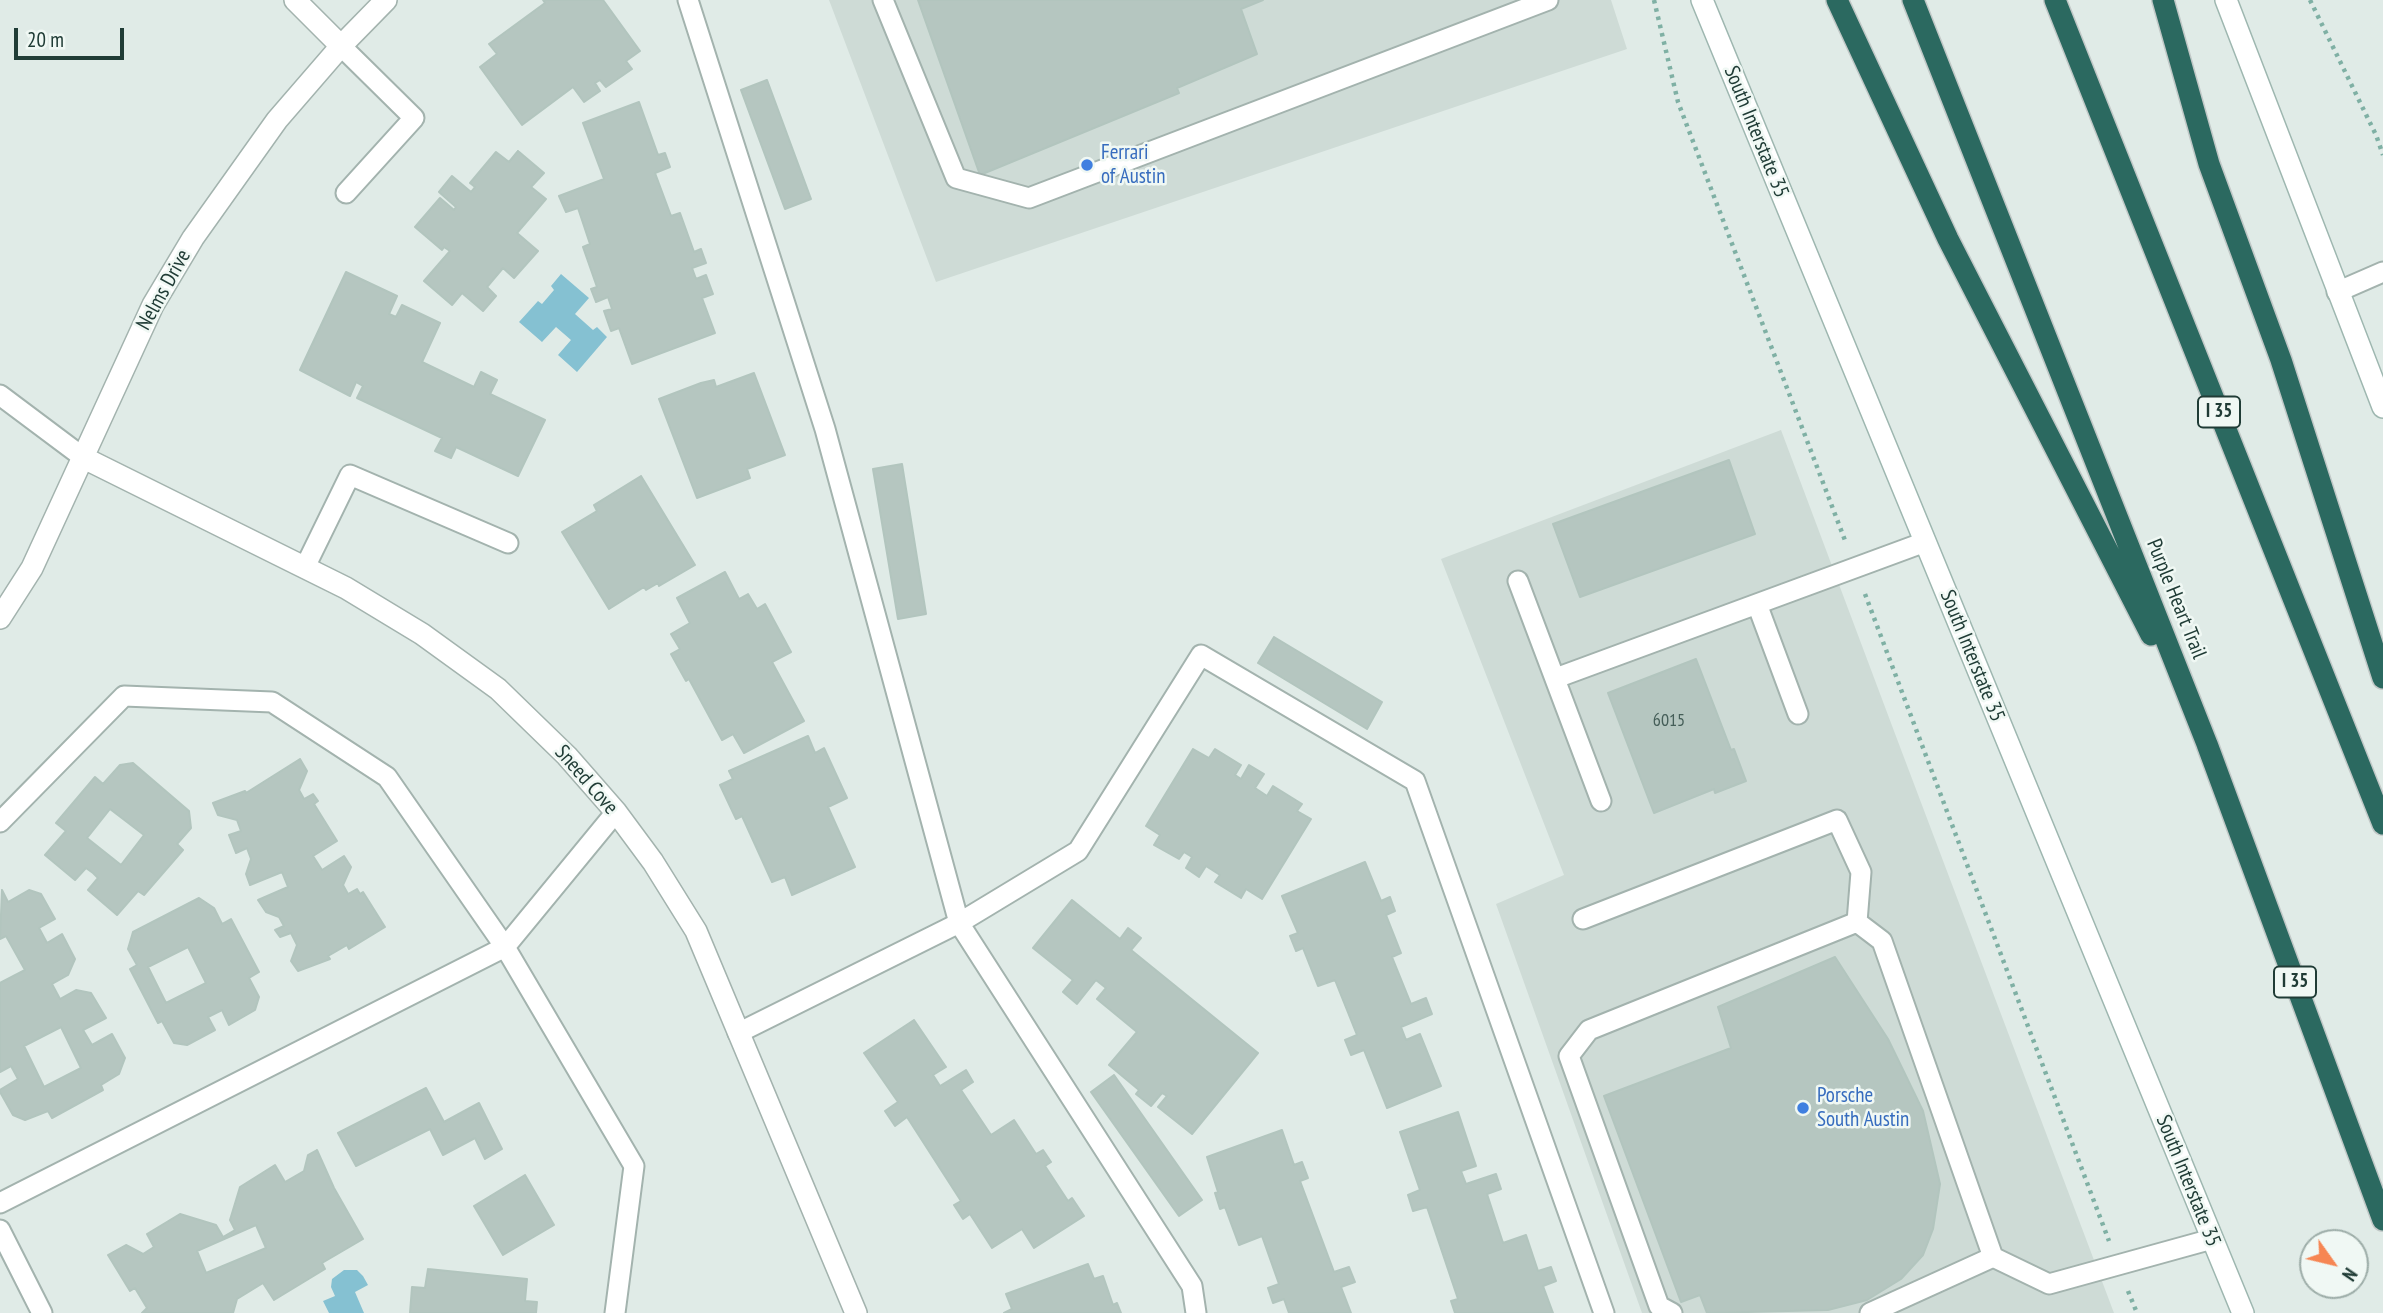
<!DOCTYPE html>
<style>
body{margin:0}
#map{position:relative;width:2383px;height:1313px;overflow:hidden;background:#e0ebe7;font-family:"PT Sans Narrow",sans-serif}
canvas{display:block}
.north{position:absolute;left:2299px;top:1229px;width:70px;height:70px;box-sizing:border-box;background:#f0f8f4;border:2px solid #9dada8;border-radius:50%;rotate:124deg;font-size:19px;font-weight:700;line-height:28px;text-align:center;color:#203c36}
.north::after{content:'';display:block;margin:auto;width:24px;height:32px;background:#f68653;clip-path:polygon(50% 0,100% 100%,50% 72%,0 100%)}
.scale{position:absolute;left:14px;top:28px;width:110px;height:32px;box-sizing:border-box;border:4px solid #203c36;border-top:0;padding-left:9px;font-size:21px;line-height:24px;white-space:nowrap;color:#203c36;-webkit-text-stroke:5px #f0f8f4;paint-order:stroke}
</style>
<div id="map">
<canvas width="2383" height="1313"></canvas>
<div class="north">N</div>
<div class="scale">20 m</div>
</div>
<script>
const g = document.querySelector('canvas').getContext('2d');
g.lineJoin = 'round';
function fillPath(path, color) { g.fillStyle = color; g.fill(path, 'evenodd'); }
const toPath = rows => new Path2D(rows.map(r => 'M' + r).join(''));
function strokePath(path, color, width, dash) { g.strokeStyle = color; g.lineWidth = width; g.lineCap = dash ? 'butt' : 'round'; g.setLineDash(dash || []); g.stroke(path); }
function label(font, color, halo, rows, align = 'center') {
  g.font = font + ' "PT Sans Narrow",sans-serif'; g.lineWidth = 5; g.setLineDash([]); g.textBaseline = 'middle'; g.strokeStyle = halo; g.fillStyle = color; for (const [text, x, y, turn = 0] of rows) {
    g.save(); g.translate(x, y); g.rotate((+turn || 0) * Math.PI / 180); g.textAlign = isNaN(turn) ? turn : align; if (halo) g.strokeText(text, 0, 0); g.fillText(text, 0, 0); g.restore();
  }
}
const built = toPath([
 [829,0,1611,0,1627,49,936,282],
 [1781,430,1897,739,2114,1313,1642,1313,1496,904,1564,875,1441,559]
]);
const water = toPath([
 [561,274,589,298,575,314,593,330,597,327,607,337,577,372,558,355,571,340,556,327,542,342,519,322,538,301,542,304,554,290,551,286],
 [344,1270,357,1270,363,1276,368,1285,355,1292,364,1313,329,1313,323,1301,335,1296,331,1287,332,1279]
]);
const building = toPath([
 [543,0,603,0,640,51,626,61,632,69,606,87,600,80,595,83,600,91,584,102,573,87,522,125,480,67,497,54,489,44,545,3,543,0],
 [918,0,1263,0,1241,9,1257,54,1177,88,1179,93,980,175,918,0],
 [767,80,811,199,785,209,741,90,767,80],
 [639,102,658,155,665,153,670,167,655,173,671,216,680,213,694,252,701,249,706,263,692,268,696,279,706,275,713,294,702,298,715,333,632,364,619,328,611,331,604,311,612,309,608,297,596,302,591,289,597,287,583,247,590,244,578,208,566,212,559,196,604,179,583,123,639,102],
 [518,151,544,173,531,187,546,199,517,233,538,251,514,278,503,268,487,287,496,296,483,311,462,293,452,305,424,281,450,251,444,247,442,250,415,227,440,198,454,210,456,207,439,192,452,176,471,192,475,187,470,183,496,152,509,162,518,151],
 [346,272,397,296,389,314,396,317,402,305,440,323,422,362,474,387,481,372,497,380,490,394,545,420,518,476,456,447,451,458,435,451,442,438,357,398,363,386,356,382,350,396,300,370,346,272],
 [754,373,785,455,747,469,750,478,697,498,659,399,701,383,714,380,716,387,754,373],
 [1729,460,1755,534,1580,597,1553,524,1729,460],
 [902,464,926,614,898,619,873,469,902,464],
 [641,476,695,565,659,586,658,583,646,590,644,587,609,609,562,532,597,511,594,505,641,476],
 [725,572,739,599,748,594,757,609,765,604,791,652,772,662,804,721,744,753,733,734,722,740,689,679,686,681,671,654,680,649,671,634,690,623,677,598,725,572],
 [1274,637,1382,702,1367,729,1258,663,1274,637],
 [1696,659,1731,750,1734,749,1746,781,1715,793,1714,789,1654,813,1608,693,1696,659],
 [808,736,815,753,824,748,847,798,828,807,855,867,792,895,785,877,772,882,742,816,736,819,720,785,733,779,729,771,808,736],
 [1193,749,1209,758,1215,749,1241,765,1235,775,1241,779,1249,765,1264,774,1255,788,1267,796,1273,786,1302,804,1297,811,1311,819,1262,899,1246,889,1241,898,1215,882,1220,875,1206,866,1199,877,1186,868,1192,857,1184,852,1179,859,1154,845,1160,835,1146,826,1193,749],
 [300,759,307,771,299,790,304,799,313,794,318,801,314,804,337,841,313,856,322,870,344,856,351,867,343,885,348,894,357,889,360,894,363,892,385,927,349,949,347,945,328,956,330,959,298,971,291,961,297,945,291,933,280,937,275,930,284,926,279,917,266,912,258,900,288,887,282,872,250,885,246,874,251,859,247,848,236,853,229,835,241,831,237,820,218,815,213,803,245,791,246,793,300,759],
 [133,763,189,811,191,828,177,844,183,850,144,895,138,891,117,915,88,890,98,878,93,873,86,868,75,880,45,855,66,831,56,823,95,777,103,784,120,765,133,763],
 [110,809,144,835,121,865,87,838,110,809],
 [1365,862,1381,901,1390,897,1395,911,1386,915,1401,953,1392,957,1411,1004,1426,998,1432,1014,1401,1027,1406,1040,1420,1034,1441,1086,1387,1108,1364,1050,1351,1055,1345,1040,1357,1035,1335,980,1318,986,1303,948,1296,951,1290,936,1298,933,1282,896,1365,862],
 [2,890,8,902,29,890,41,894,55,919,39,928,47,943,62,934,75,959,68,975,52,984,60,999,76,990,91,993,106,1018,83,1030,92,1045,112,1034,125,1058,119,1074,101,1085,103,1090,52,1118,48,1111,25,1120,13,1115,0,1092,0,1090,18,1079,11,1066,0,1072,0,983,25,970,6,936,0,939,2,890],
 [61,1027,81,1068,44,1087,24,1046,61,1027],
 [199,898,214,908,222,924,231,919,259,972,249,978,259,997,255,1010,229,1025,222,1010,208,1017,215,1030,187,1045,174,1043,162,1021,158,1023,130,969,137,965,128,949,133,932,199,898],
 [188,947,206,983,166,1003,148,967,188,947],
 [1072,900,1120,939,1128,928,1141,938,1131,950,1258,1053,1192,1134,1158,1107,1167,1096,1162,1093,1151,1106,1136,1094,1139,1090,1109,1065,1137,1032,1097,999,1106,988,1096,980,1077,1004,1063,992,1073,980,1033,948,1072,900],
 [1835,957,1888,1039,1923,1111,1940,1184,1933,1229,1923,1255,1901,1279,1867,1300,1828,1310,1707,1313,1700,1295,1681,1302,1604,1096,1731,1048,1718,1007,1835,957],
 [914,1020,946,1067,933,1075,940,1086,966,1070,973,1082,961,1090,991,1135,1014,1120,1036,1154,1043,1150,1051,1162,1045,1166,1068,1201,1072,1198,1084,1216,1034,1248,1022,1229,992,1248,970,1214,963,1219,954,1205,961,1201,907,1117,895,1126,885,1111,898,1102,864,1053,914,1020],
 [1114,1075,1202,1200,1179,1216,1091,1092,1114,1075],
 [426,1088,444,1122,479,1103,502,1149,485,1159,475,1138,443,1155,430,1129,356,1166,338,1133,426,1088],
 [1458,1112,1476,1166,1461,1171,1466,1184,1496,1174,1501,1189,1487,1194,1503,1243,1526,1235,1538,1271,1551,1267,1556,1281,1543,1286,1553,1313,1455,1313,1451,1301,1458,1299,1427,1207,1413,1211,1408,1195,1420,1190,1400,1132,1458,1112],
 [1282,1130,1294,1165,1302,1162,1308,1178,1300,1181,1334,1272,1349,1267,1355,1282,1341,1287,1351,1313,1289,1313,1284,1299,1273,1303,1268,1288,1279,1284,1262,1236,1239,1245,1225,1207,1220,1209,1215,1193,1218,1192,1207,1157,1282,1130],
 [317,1150,334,1188,363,1239,322,1263,325,1269,274,1300,263,1283,237,1299,233,1313,142,1313,147,1308,135,1288,130,1291,108,1255,126,1245,143,1254,154,1247,147,1234,180,1214,216,1225,223,1237,235,1230,230,1220,240,1187,275,1165,285,1182,304,1171,308,1155,317,1150],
 [256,1225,266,1248,206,1273,197,1251,256,1225],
 [525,1175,554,1225,503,1255,474,1206,525,1175],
 [1088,1264,1094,1279,1103,1276,1113,1305,1117,1303,1121,1313,1004,1313,1012,1309,1006,1294,1088,1264],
 [428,1269,527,1279,525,1301,537,1302,536,1313,410,1313,412,1287,425,1288,428,1269]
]);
const path = toPath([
 [1654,0,1678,102,1846,543],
 [2310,0,2376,135,2383,155],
 [1865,594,2109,1241],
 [2128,1291,2137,1313]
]);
const service = toPath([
 [688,0,825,429,959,923,1192,1286,1196,1313],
 [883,0,956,178,1029,198,1548,0],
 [341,46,414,118,346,193],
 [2337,292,2383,272],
 [0,395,84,458],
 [305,567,350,475,508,543],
 [1518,581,1601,801],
 [1757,604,1798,714],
 [1556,678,1925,542],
 [0,822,124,696,272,702,387,777,505,947,634,1166,615,1313],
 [1583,919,1837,820,1861,872,1857,922],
 [738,1033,959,923,1078,851,1201,655,1415,781,1604,1313],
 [0,1203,505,947,616,812],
 [0,1230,42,1313],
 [1672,1313,1659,1306,1569,1056,1589,1030,1857,922,1882,941,1993,1257,2049,1284,2212,1239],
 [1870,1313,1993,1257]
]);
const minor = toPath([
 [295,0,341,46],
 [84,458,346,588,422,634,498,689,567,756,616,812,653,862,696,931,856,1313],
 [0,618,32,568,153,305,193,238,277,120,341,46,386,0]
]);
const secondary = toPath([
 [1702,0,2243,1313],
 [2226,0,2383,407]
]);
const motorway = toPath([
 [1837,0,1948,239,2151,635],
 [1913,0,2207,744,2383,1220],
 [2055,0,2383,824],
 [2163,0,2209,164,2281,360,2383,678]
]);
const markers = [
 [1087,165,7,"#3f7fe0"],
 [1803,1108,7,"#3f7fe0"]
];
const numberNames = [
 ["6015",1669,721]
];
const shields = [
 [2219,412,42],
 [2295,982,42]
];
const shieldNames = [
 ["I 35",2219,412],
 ["I 35",2295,982]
];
const streetNames = [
 ["South Interstate 35",1756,132,68],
 ["Nelms Drive",164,290,-61],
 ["Purple Heart Trail",2176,599,68],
 ["South Interstate 35",1972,656,68],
 ["Sneed Cove",586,780,49],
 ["South Interstate 35",2188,1181,68]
];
const shopNames = [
 ["Ferrari",1101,153],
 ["of Austin",1101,177],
 ["Porsche",1817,1096],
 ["South Austin",1817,1120]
];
fillPath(built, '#cedbd6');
fillPath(water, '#85c1d2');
fillPath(building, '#b5c6c0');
strokePath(building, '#b2c5be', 2);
strokePath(service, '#a3b3ae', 23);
strokePath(minor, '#a3b3ae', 24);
strokePath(secondary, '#9eb7b0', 24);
strokePath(motorway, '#c1c8c7', 24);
strokePath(path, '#7fb0a4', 4.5, [3.5, 5]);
strokePath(service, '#fff', 19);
strokePath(minor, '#fff', 21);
strokePath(secondary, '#fff', 21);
strokePath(motorway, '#2b6960', 21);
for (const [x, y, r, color] of markers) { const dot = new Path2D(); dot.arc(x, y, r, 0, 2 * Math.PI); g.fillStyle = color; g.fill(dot); strokePath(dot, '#f0f8f4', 2.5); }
label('18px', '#455e58', null, numberNames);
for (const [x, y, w] of shields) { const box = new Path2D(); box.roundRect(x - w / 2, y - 15.5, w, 31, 5); g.fillStyle = '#f0f8f4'; g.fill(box); strokePath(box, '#203c36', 2); }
label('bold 19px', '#203c36', null, shieldNames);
label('21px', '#203c36', '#f0f8f4', streetNames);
label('21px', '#366cbe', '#f0f8f4', shopNames, 'left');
</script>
